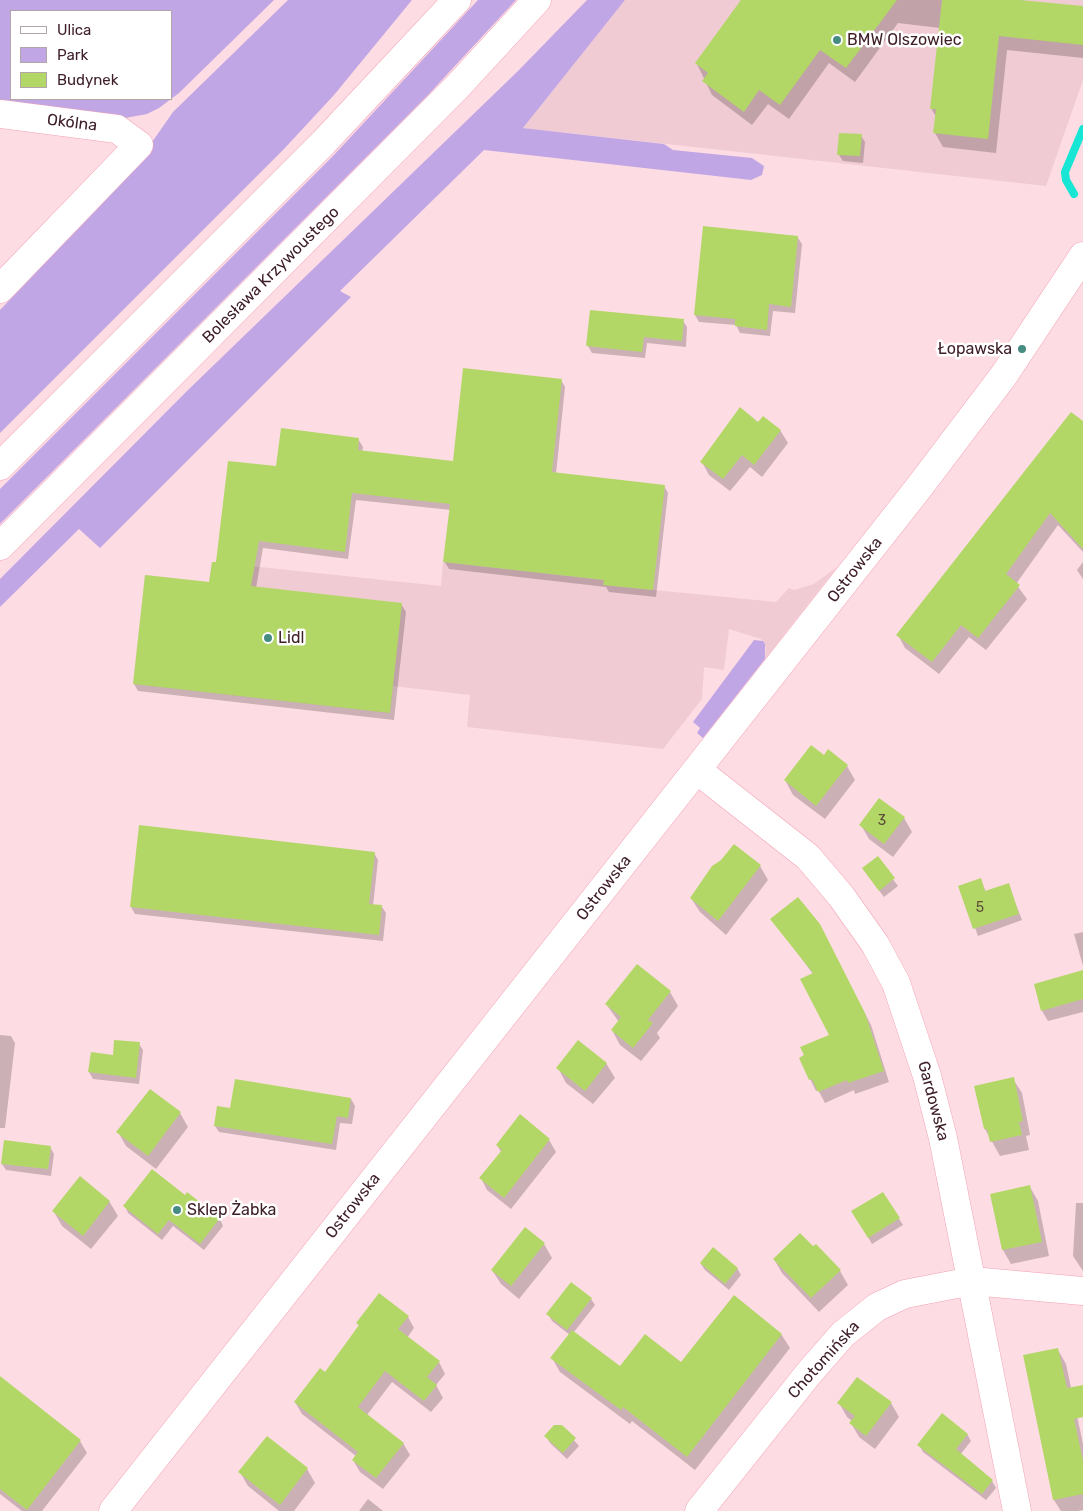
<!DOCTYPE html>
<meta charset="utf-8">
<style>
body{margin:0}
#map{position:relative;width:1083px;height:1511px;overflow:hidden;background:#fedce3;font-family:Rubik,sans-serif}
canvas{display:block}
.legend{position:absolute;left:10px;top:10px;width:162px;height:90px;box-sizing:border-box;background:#fff;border:1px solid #b2a6a9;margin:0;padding:6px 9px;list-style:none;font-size:15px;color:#3f2028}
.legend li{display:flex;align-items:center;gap:10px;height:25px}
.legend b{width:25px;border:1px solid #b2a6a9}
</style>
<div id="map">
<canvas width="1083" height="1511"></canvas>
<ul class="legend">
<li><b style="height:6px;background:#fff"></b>Ulica</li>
<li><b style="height:14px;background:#c1a6e5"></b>Park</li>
<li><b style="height:14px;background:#b3d767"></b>Budynek</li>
</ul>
</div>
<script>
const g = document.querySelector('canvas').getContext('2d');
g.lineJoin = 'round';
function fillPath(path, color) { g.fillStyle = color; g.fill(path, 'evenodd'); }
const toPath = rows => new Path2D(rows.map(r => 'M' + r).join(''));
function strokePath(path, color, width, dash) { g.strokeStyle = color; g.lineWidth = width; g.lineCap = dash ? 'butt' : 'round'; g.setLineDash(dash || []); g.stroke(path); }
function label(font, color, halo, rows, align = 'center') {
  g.font = font + ' Rubik,sans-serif'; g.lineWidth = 5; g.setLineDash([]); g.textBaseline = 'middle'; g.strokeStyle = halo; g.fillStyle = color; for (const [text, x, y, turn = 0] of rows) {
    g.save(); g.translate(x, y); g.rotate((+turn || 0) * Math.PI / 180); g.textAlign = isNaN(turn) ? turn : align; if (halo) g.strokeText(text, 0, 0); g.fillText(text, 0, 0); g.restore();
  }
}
const built = toPath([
 [625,0,1083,0,1083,80,1046,186,523,128],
 [212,562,441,586,443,562,604,580,604,585,776,602,789,588,794,590,814,584,837,567,765,659,766,648,761,639,729,629,724,670,704,667,702,699,663,749,467,727,470,695,393,686,390,713,133,684,145,575,209,582]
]);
const green = toPath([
 [0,0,274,0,179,93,159,108,147,114,125,118,0,107],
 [11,11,171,11,171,99,11,99],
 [288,0,412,0,334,95,284,149,0,433,0,310,99,207,150,145,173,112],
 [478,0,516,0,429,94,0,524,0,489,333,156],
 [587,0,625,0,523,128,664,144,673,150,752,158,764,166,762,175,751,180,484,150,340,291,351,297,100,548,79,529,0,607,0,579,188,390,519,70],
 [754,640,763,641,765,644,765,659,703,738,697,733,700,728,693,722]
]);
const shadow = toPath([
 [741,0,1017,0,1083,8,1083,58,1007,50,996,153,943,147,935,133,936,117,931,108,940,28,898,23,855,82,829,63,789,119,768,104,752,125,712,95,697,64],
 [861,136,865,142,863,163,843,161,839,155],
 [798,238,802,244,795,313,773,311,770,336,740,333,736,325,699,322,695,315],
 [683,321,687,327,686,347,647,343,645,358,592,353,588,346],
 [561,380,565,387,556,474,664,486,668,493,656,597,609,592,606,587,449,569,444,561,451,510,356,500,348,559,263,548,256,588,401,604,406,612,394,720,138,691,134,684,210,583,217,564,277,468,358,439,363,447,362,452,454,462],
 [759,423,780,430,788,443,762,477,750,467,730,491,709,475,702,462],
 [1083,423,1083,552,1058,525,1016,584,1027,599,986,650,969,637,939,674,905,648,898,635],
 [1083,562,1083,579,1077,570],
 [847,766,855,780,825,819,793,795,785,780],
 [904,818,912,832,893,857,869,839,861,825],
 [140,827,374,853,378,860,373,906,382,907,386,913,383,941,135,914,131,907],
 [734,846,760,866,768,880,726,935,700,912,691,898],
 [877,858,898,886,884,897,863,869],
 [981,880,986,892,1008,884,1022,920,978,936,960,887],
 [772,919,825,937,871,1025,889,1082,855,1094,854,1090,825,1103,818,1090,816,1091,800,1058,831,1035,813,974],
 [1083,932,1083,966,1074,934],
 [1083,972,1083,1012,1048,1021,1042,1011],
 [670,992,678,1006,657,1033,660,1038,641,1061,620,1045,612,1030,619,1022,606,1004],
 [0,1035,11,1036,15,1043,5,1128,0,1128],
 [139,1044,143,1050,139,1084,93,1079,89,1072,92,1053,114,1056],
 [606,1063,615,1078,593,1104,566,1083,558,1068],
 [1013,1079,1022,1093,1030,1135,1026,1136,1029,1150,1000,1156,985,1129],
 [150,1090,180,1113,188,1127,156,1169,126,1146,118,1132],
 [351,1099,355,1106,352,1124,340,1123,336,1150,219,1132,215,1126,231,1109],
 [549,1140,556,1152,511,1209,487,1190,481,1178,501,1152,497,1145],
 [50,1147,54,1154,51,1176,6,1170,2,1164],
 [1030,1187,1038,1201,1049,1256,1011,1264,1003,1250,992,1195],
 [187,1194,220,1219,223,1226,204,1250,173,1226,162,1240,128,1213,125,1206,185,1197],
 [883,1194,903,1225,872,1244,853,1211],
 [109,1201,118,1216,91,1249,62,1226,54,1212],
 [1076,1203,1083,1203,1083,1271,1073,1256],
 [544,1244,552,1258,519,1299,501,1284,492,1270],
 [774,1259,840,1271,848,1285,819,1312,782,1273],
 [701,1264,737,1268,741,1275,729,1290,705,1270],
 [591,1299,595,1305,574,1332,620,1368,681,1363,781,1334,790,1348,695,1470,632,1421,630,1424,560,1372,552,1358,570,1335,552,1321,548,1314],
 [408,1317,414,1328,407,1338,439,1362,445,1374,436,1385,443,1398,431,1412,392,1382,367,1415,403,1443,410,1455,383,1489,360,1472,353,1460,356,1456,302,1414,295,1402,325,1374,360,1327,357,1323],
 [1058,1350,1066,1364,1083,1444,1083,1510,1078,1511,1061,1511,1054,1500,1024,1356],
 [0,1378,80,1441,87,1453,42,1511,22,1511,0,1494],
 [839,1403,891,1403,899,1417,875,1449,859,1437,851,1423,852,1421,847,1417],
 [562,1427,579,1446,567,1459,550,1443,546,1436],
 [967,1434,971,1441,960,1455,992,1481,996,1488,986,1500,923,1452,919,1445],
 [307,1469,315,1483,294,1511,279,1511,248,1486,240,1472],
 [368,1499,383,1511,359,1511]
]);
const stream = toPath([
 [1074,194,1066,180,1065,172,1083,129]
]);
const building = toPath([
 [741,0,897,0,846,68,820,50,780,105,759,90,744,112,702,81,708,73,695,63],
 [942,0,1020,0,1083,6,1083,45,999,36,988,139,933,133,936,109,930,109],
 [839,133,862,134,860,156,837,155],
 [703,226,798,236,791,307,769,304,767,330,735,326,735,319,694,315],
 [590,310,684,319,682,341,644,337,642,352,586,346],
 [463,368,562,379,552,472,665,485,653,590,603,585,604,580,443,562,450,504,352,493,345,552,259,541,251,586,402,603,390,713,133,684,145,575,209,582,212,562,216,562,228,461,276,466,281,428,359,438,358,450,453,461],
 [740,407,758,422,763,416,781,430,754,465,742,455,723,479,700,462],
 [1071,412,1083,421,1083,549,1050,513,1006,574,1020,585,978,638,961,625,932,662,896,635],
 [811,745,824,755,828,749,848,765,816,806,784,780],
 [879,798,905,817,884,844,859,825],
 [139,825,375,852,369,904,382,905,379,935,130,907],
 [734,844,761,865,718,921,690,898,712,866,721,860],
 [878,856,895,878,879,891,862,868],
 [981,878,985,891,1009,883,1019,914,973,929,958,886],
 [798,897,820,924,865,1013,884,1071,848,1083,847,1080,818,1092,812,1079,809,1080,799,1058,804,1055,800,1047,829,1035,800,979,813,973,770,919],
 [637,964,671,991,648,1020,653,1023,633,1048,611,1030,621,1017,605,1004],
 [1083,970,1083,999,1041,1011,1034,984],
 [114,1040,140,1042,136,1078,88,1072,91,1052,113,1055],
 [578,1040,607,1063,585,1091,556,1068],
 [1014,1077,1023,1121,1019,1122,1022,1135,990,1142,987,1129,984,1129,974,1086],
 [235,1079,351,1098,348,1118,337,1116,332,1144,214,1126,217,1106,230,1108],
 [150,1089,181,1112,148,1156,116,1132],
 [520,1114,550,1139,504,1198,479,1178,502,1150,496,1145],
 [4,1140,51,1146,48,1169,1,1164],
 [152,1169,185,1195,187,1192,220,1218,200,1244,169,1220,158,1234,123,1206],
 [80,1176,110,1201,83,1236,52,1211],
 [1030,1185,1042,1242,1002,1250,990,1194],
 [883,1192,900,1218,868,1238,851,1211],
 [525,1227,545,1243,511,1286,491,1270],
 [800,1233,813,1246,816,1244,841,1270,811,1298,773,1259],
 [713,1247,738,1268,725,1284,700,1263],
 [571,1282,592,1298,567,1330,546,1314],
 [379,1293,409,1316,398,1329,440,1361,427,1377,437,1385,424,1401,385,1371,358,1407,404,1443,376,1478,352,1460,358,1452,294,1402,320,1368,325,1372,359,1325,356,1323],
 [734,1295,782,1334,687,1457,623,1407,621,1410,550,1358,572,1330,620,1366,645,1334,681,1362],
 [1058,1348,1067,1388,1083,1385,1083,1417,1074,1419,1083,1461,1083,1494,1053,1500,1023,1355],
 [0,1376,81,1440,27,1510,0,1489],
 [857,1377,892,1402,866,1436,849,1423,855,1416,837,1403],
 [942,1413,968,1434,956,1449,993,1480,982,1494,917,1445],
 [554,1425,562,1425,576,1438,563,1453,544,1436],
 [267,1436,308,1468,280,1505,238,1472]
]);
const minor = toPath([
 [0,114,117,129,139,145,0,289],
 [697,770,808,857,841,896,875,944,896,983,927,1076,943,1138,1017,1511],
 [699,1511,809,1373,843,1334,877,1307,905,1294,972,1281,1083,1291]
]);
const tertiary = toPath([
 [113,1511,920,486,1004,375,1083,256]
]);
const secondary = toPath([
 [0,466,324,142,457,0],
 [0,546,457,87,537,0]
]);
const markers = [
 [837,40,5,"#468c83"],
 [1022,349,5,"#468c83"],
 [268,638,5,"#468c83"],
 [177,1210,5,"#468c83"]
];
const numberNames = [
 ["3",882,821],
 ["5",980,908]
];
const poiNames = [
 ["BMW Olszowiec",847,40],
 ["Łopawska",1012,349,"right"],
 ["Lidl",278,638],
 ["Sklep Żabka",187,1210]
];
const streetNames = [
 ["Okólna",72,123,7],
 ["Bolesława Krzywoustego",271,275,-45],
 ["Ostrowska",855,570,-52],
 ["Ostrowska",604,888,-52],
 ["Gardowska",933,1101,75],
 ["Ostrowska",353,1206,-52],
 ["Chotomińska",824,1360,-48]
];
fillPath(built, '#f0cbd3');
fillPath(green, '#c1a6e5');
fillPath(shadow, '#0003');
strokePath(stream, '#16e6d3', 8);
fillPath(building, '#b3d767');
strokePath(minor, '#f2a2b4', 29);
strokePath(tertiary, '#f2a2b4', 29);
strokePath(secondary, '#f2a2b4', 29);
strokePath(minor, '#fff', 28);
strokePath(tertiary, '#fff', 28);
strokePath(secondary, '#fff', 28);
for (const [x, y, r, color] of markers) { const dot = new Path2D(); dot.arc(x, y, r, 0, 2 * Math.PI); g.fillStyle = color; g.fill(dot); strokePath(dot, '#fff', 2); }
label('14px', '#5c4e38', null, numberNames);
label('16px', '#3f2028', '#fff', poiNames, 'left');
label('16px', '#3f2028', '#fff', streetNames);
</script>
